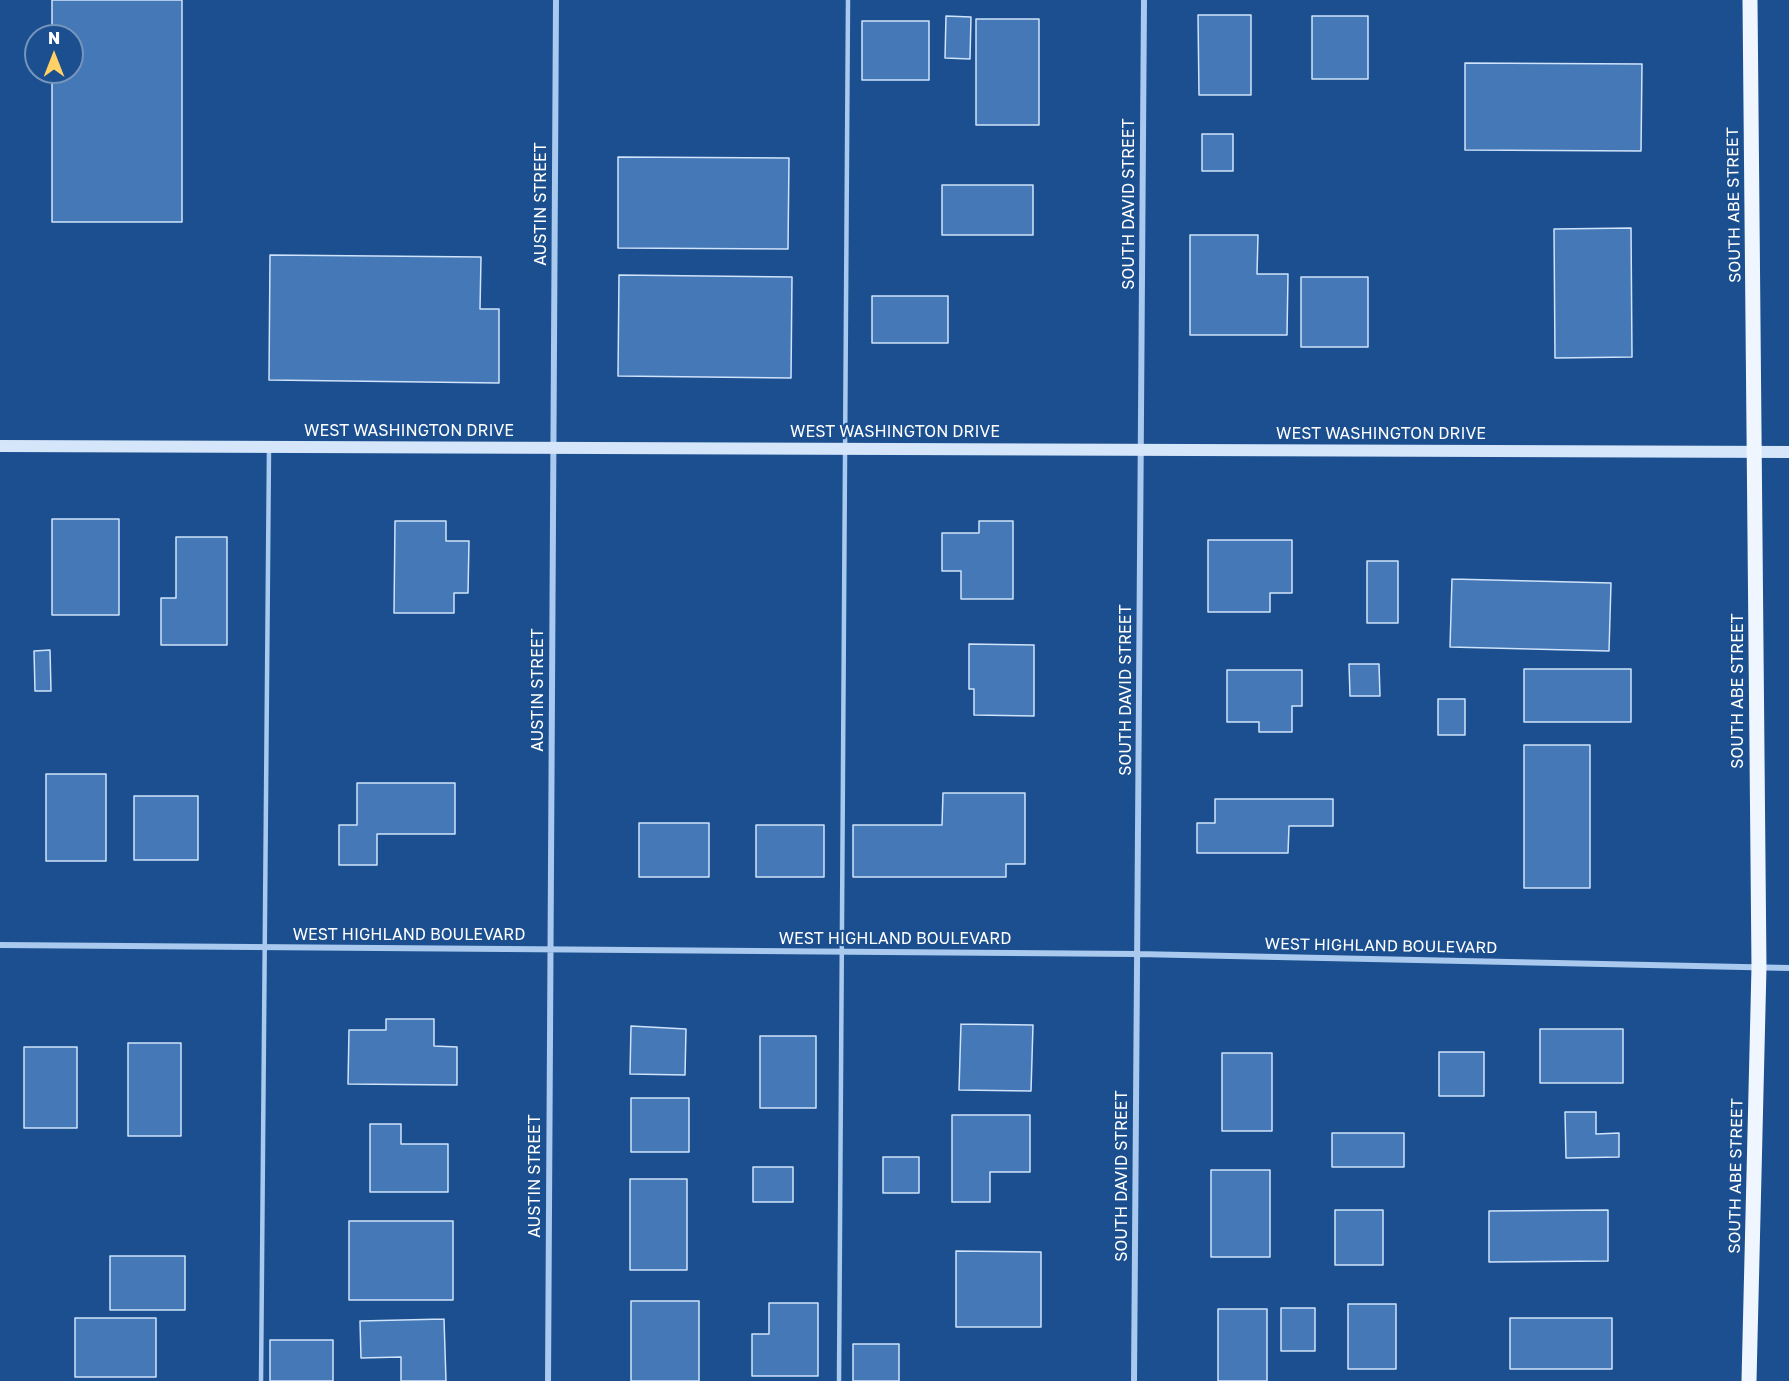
<!DOCTYPE html>
<style>
body{margin:0}
#map{position:relative;width:1789px;height:1381px;overflow:hidden;background:#1b4f8f;font-family:"Golos Text",sans-serif}
canvas{display:block}
.north{position:absolute;left:24px;top:24px;width:60px;height:60px;box-sizing:border-box;background:#1b4f8f;border:2px solid #7695bc;border-radius:50%;rotate:0deg;font-size:16px;font-weight:700;line-height:24px;text-align:center;color:#fff}
.north::after{content:'';display:block;margin:auto;width:21px;height:27px;background:#ffd166;clip-path:polygon(50% 0,100% 100%,50% 72%,0 100%)}
</style>
<div id="map">
<canvas width="1789" height="1381"></canvas>
<div class="north">N</div>
</div>
<script>
const g = document.querySelector('canvas').getContext('2d');
g.lineJoin = 'round';
function fillPath(path, color) { g.fillStyle = color; g.fill(path, 'evenodd'); }
const toPath = rows => new Path2D(rows.map(r => 'M' + r).join(''));
function strokePath(path, color, width, dash) { g.strokeStyle = color; g.lineWidth = width; g.lineCap = dash ? 'butt' : 'round'; g.setLineDash(dash || []); g.stroke(path); }
function label(font, color, halo, rows, align = 'center') {
  g.font = font + ' "Golos Text",sans-serif'; g.lineWidth = 4.5; g.setLineDash([]); g.textBaseline = 'middle'; g.strokeStyle = halo; g.fillStyle = color; for (const [text, x, y, turn = 0] of rows) {
    g.save(); g.translate(x, y); g.rotate((+turn || 0) * Math.PI / 180); g.textAlign = isNaN(turn) ? turn : align; if (halo) g.strokeText(text, 0, 0); g.fillText(text, 0, 0); g.restore();
  }
}
const building = toPath([
 [52,0,182,0,182,222,52,222,52,72,72,72,72,36,52,36,52,0],
 [1198,15,1251,15,1251,95,1199,95,1198,15],
 [946,16,971,17,970,59,945,58,946,16],
 [1312,16,1368,16,1368,79,1312,79,1312,16],
 [976,19,1039,19,1039,125,976,125,976,19],
 [862,21,929,21,929,80,862,80,862,21],
 [1465,63,1642,64,1641,151,1465,150,1465,63],
 [1202,134,1233,134,1233,171,1202,171,1202,134],
 [618,157,789,158,788,249,618,248,618,157],
 [942,185,1033,185,1033,235,942,235,942,185],
 [1631,228,1632,357,1555,358,1554,229,1631,228],
 [1190,235,1258,235,1257,274,1288,274,1287,335,1190,335,1190,235],
 [270,255,481,257,480,309,499,309,499,383,269,380,270,255],
 [619,275,792,277,791,378,618,376,619,275],
 [1301,277,1368,277,1368,347,1301,347,1301,277],
 [872,296,948,296,948,343,872,343,872,296],
 [52,519,119,519,119,615,52,615,52,519],
 [395,521,446,521,446,541,469,541,468,593,454,593,454,613,394,613,395,521],
 [979,521,1013,521,1013,599,961,599,961,571,942,571,942,533,979,533,979,521],
 [176,537,227,537,227,645,161,645,161,598,176,598,176,537],
 [1208,540,1292,540,1292,593,1270,593,1270,612,1208,612,1208,540],
 [1367,561,1398,561,1398,623,1367,623,1367,561],
 [1452,579,1611,583,1609,651,1450,647,1452,579],
 [969,644,1034,645,1034,716,974,715,974,689,969,689,969,644],
 [50,650,51,691,35,691,34,651,50,650],
 [1349,664,1379,664,1380,696,1350,696,1349,664],
 [1524,669,1631,669,1631,722,1524,722,1524,669],
 [1227,670,1302,670,1302,706,1292,706,1292,732,1259,732,1259,722,1227,722,1227,670],
 [1438,699,1465,699,1465,735,1438,735,1438,699],
 [1524,745,1590,745,1590,888,1524,888,1524,745],
 [46,774,106,774,106,861,46,861,46,774],
 [357,783,455,783,455,834,377,834,377,865,339,865,339,825,357,825,357,783],
 [943,793,1025,793,1025,864,1006,864,1006,877,853,877,853,825,942,825,943,793],
 [134,796,198,796,198,860,134,860,134,796],
 [1215,799,1333,799,1333,826,1289,826,1288,853,1197,853,1197,823,1215,823,1215,799],
 [639,823,709,823,709,877,639,877,639,823],
 [756,825,824,825,824,877,756,877,756,825],
 [386,1019,434,1019,434,1046,457,1047,457,1085,348,1084,349,1030,386,1030,386,1019],
 [961,1024,1033,1025,1031,1091,959,1090,961,1024],
 [631,1026,686,1029,685,1075,630,1074,631,1026],
 [1540,1029,1623,1029,1623,1083,1540,1083,1540,1029],
 [760,1036,816,1036,816,1108,760,1108,760,1036],
 [128,1043,181,1043,181,1136,128,1136,128,1043],
 [24,1047,77,1047,77,1128,24,1128,24,1047],
 [1439,1052,1484,1052,1484,1096,1439,1096,1439,1052],
 [1222,1053,1272,1053,1272,1131,1222,1131,1222,1053],
 [631,1098,689,1098,689,1152,631,1152,631,1098],
 [1565,1112,1596,1112,1596,1134,1619,1133,1619,1157,1566,1158,1565,1112],
 [952,1115,1030,1115,1030,1172,990,1172,990,1202,952,1202,952,1115],
 [370,1124,401,1124,401,1144,448,1144,448,1192,370,1192,370,1124],
 [1332,1133,1404,1133,1404,1167,1332,1167,1332,1133],
 [883,1157,919,1157,919,1193,883,1193,883,1157],
 [753,1167,793,1167,793,1202,753,1202,753,1167],
 [1211,1170,1270,1170,1270,1257,1211,1257,1211,1170],
 [630,1179,687,1179,687,1270,630,1270,630,1179],
 [1335,1210,1383,1210,1383,1265,1335,1265,1335,1210],
 [1608,1210,1608,1261,1489,1262,1489,1211,1608,1210],
 [349,1221,453,1221,453,1300,349,1300,349,1221],
 [956,1251,1041,1252,1041,1327,956,1327,956,1251],
 [110,1256,185,1256,185,1310,110,1310,110,1256],
 [631,1301,699,1301,699,1381,631,1381,631,1301],
 [769,1303,818,1303,818,1376,752,1376,752,1334,769,1334,769,1303],
 [1348,1304,1396,1304,1396,1369,1348,1369,1348,1304],
 [1281,1308,1315,1308,1315,1351,1281,1351,1281,1308],
 [1218,1309,1267,1309,1267,1381,1218,1381,1218,1309],
 [75,1318,156,1318,156,1377,75,1377,75,1318],
 [1510,1318,1612,1318,1612,1369,1510,1369,1510,1318],
 [444,1319,446,1381,401,1381,401,1357,361,1358,360,1321,444,1319],
 [270,1340,333,1340,333,1381,270,1381,270,1340],
 [853,1344,899,1344,899,1381,853,1381,853,1344]
]);
const lane = toPath([
 [261,1381,269,448],
 [839,1381,848,0]
]);
const street = toPath([
 [0,945,1137,954,1789,968],
 [548,1381,556,0],
 [1134,1381,1144,0]
]);
const secondary = toPath([
 [0,446,1789,452]
]);
const primary = toPath([
 [1749,1381,1759,967,1750,0]
]);
const streetNames = [
 ["AUSTIN STREET",541,204,-90],
 ["SOUTH DAVID STREET",1129,204,-90],
 ["SOUTH ABE STREET",1734,205,-91],
 ["WEST WASHINGTON DRIVE",409,431],
 ["WEST WASHINGTON DRIVE",895,432],
 ["WEST WASHINGTON DRIVE",1381,434],
 ["AUSTIN STREET",538,690,-90],
 ["SOUTH DAVID STREET",1126,690,-90],
 ["SOUTH ABE STREET",1738,691,-90],
 ["WEST HIGHLAND BOULEVARD",409,935],
 ["WEST HIGHLAND BOULEVARD",895,939],
 ["WEST HIGHLAND BOULEVARD",1381,946,1],
 ["AUSTIN STREET",535,1176,-90],
 ["SOUTH DAVID STREET",1122,1176,-90],
 ["SOUTH ABE STREET",1736,1176,-89]
];
fillPath(building, '#4478b7');
strokePath(building, '#cfe3fa', 1.5);
strokePath(lane, '#a9c9ee', 4.5);
strokePath(street, '#a9c9ee', 6);
strokePath(secondary, '#d6e6fa', 12);
strokePath(primary, '#f0f6ff', 15);
label('16px', '#fff', '#1b4f8f', streetNames);
</script>
